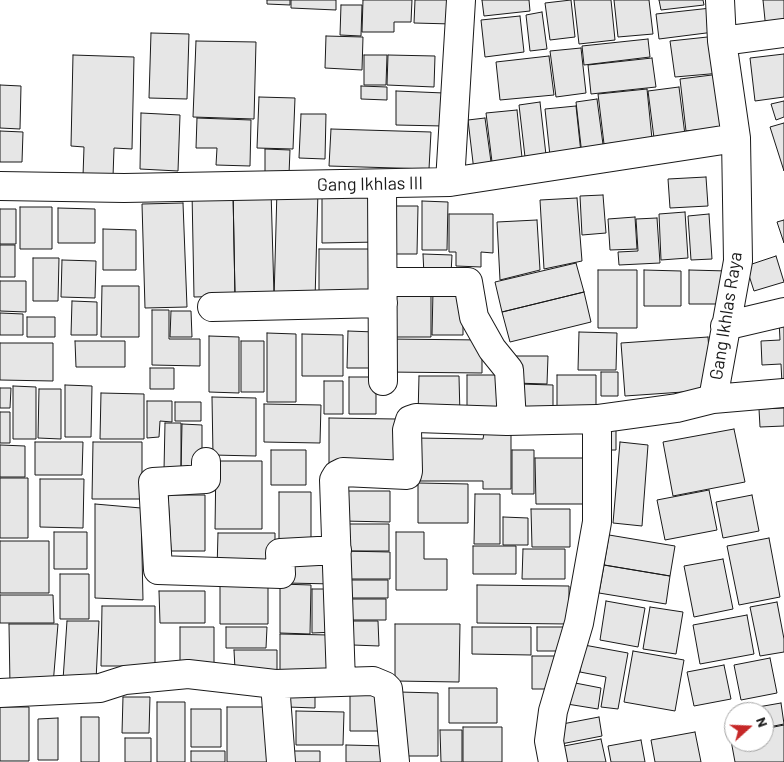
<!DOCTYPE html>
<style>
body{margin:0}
#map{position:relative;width:784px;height:762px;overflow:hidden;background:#fff;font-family:Barlow,sans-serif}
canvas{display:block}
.north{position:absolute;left:724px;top:702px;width:50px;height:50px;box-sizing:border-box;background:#fff;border:1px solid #a3a3a3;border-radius:50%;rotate:70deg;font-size:14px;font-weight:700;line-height:20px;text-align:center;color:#1a1a1a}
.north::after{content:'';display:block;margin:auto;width:18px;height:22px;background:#c62828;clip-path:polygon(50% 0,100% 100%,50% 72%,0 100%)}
</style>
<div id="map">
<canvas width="784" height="762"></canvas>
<div class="north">N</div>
</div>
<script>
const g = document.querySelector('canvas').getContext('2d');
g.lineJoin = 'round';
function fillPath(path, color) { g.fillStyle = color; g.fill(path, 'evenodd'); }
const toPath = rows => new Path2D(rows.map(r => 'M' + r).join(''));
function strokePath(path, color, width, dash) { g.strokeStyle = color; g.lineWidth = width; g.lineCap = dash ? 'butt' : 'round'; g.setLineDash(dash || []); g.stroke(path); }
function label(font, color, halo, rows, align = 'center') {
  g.font = font + ' Barlow,sans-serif'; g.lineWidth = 4; g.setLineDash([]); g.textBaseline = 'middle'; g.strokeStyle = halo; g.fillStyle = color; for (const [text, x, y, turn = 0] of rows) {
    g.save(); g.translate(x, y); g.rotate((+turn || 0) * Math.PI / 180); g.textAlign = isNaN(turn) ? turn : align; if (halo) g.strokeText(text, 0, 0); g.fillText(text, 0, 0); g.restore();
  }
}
const building = toPath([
 [267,0,290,0,290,5,267,4,267,0],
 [291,0,336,0,336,10,291,8,291,0],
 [363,0,412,0,411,22,394,22,394,32,362,32,363,0],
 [415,0,453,0,452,24,414,23,415,0],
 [482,0,529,0,530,11,484,16,482,0],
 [571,0,575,37,550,40,545,3,571,0],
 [574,0,611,0,615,40,579,44,574,0],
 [614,0,649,0,653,34,618,37,614,0],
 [659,0,703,0,704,5,661,10,659,0],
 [763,0,784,0,784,28,766,30,763,0],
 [341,5,362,5,361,36,340,35,341,5],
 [711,8,714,32,659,39,656,14,711,8],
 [542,12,547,49,530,51,526,15,542,12],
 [520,16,524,52,485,57,481,20,520,16],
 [151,33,189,34,187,99,149,98,151,33],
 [326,36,363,37,362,70,325,68,326,36],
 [717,36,721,73,675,77,670,41,717,36],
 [648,39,650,57,584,65,582,46,648,39],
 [196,41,256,42,254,119,193,117,196,41],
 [581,48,586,93,556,97,550,51,581,48],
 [784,54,784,97,755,101,750,58,784,54],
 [73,55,134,57,132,149,114,148,113,177,83,176,84,147,71,146,73,55],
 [364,55,387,55,386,85,364,85,364,55],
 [388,55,435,56,434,87,387,85,388,55],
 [549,56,554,95,500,100,496,62,549,56],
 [652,58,656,87,591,94,588,65,652,58],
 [720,74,726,127,686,131,680,79,720,74],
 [0,85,21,86,20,129,0,128,0,85],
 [361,86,387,87,387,100,361,99,361,86],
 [679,87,685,135,654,138,648,91,679,87],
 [647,89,652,139,604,144,598,94,647,89],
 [396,91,444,93,443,126,396,125,396,91],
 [259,97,295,98,293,149,257,148,259,97],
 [597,99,604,152,582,155,576,102,597,99],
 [784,101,784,117,776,120,771,104,784,101],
 [540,102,546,155,525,157,519,105,540,102],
 [576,106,581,153,550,156,545,109,576,106],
 [517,110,523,167,493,170,486,113,517,110],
 [141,113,180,115,178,171,140,169,141,113],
 [301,114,326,114,325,159,299,158,301,114],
 [197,118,251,120,250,166,216,165,217,148,196,148,197,118],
 [485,118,492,169,474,171,468,120,485,118],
 [784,123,784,171,770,127,784,123],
 [331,129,431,132,429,169,329,166,331,129],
 [0,131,23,132,22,162,0,162,0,131],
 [265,149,290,150,289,174,265,173,265,149],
 [706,177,708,206,670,208,668,179,706,177],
 [322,189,380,190,379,242,322,243,322,189],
 [271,190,274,295,235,296,233,191,271,190],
 [277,190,318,191,315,300,274,299,277,190],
 [233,191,235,296,194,297,192,192,233,191],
 [603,195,606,233,582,235,580,196,603,195],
 [577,198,582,261,544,269,540,200,577,198],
 [422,201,448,202,447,250,422,250,422,201],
 [183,203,187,307,145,308,142,204,183,203],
 [391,206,418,206,417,254,391,254,391,206],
 [20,207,52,207,52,249,20,249,20,207],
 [58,208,95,209,95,243,58,243,58,208],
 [0,209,16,209,16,244,0,244,0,209],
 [685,212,688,258,661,260,659,214,685,212],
 [449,214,493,214,493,253,481,252,481,267,456,266,456,252,449,252,449,214],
 [709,214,712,259,691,260,688,216,709,214],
 [635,217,637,249,610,250,608,219,635,217],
 [657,218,660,263,619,265,618,252,638,251,636,219,657,218],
 [537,220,540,270,500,280,497,222,537,220],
 [784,220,784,243,777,222,784,220],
 [103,229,136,230,136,270,103,270,103,229],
 [0,245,15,245,15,277,0,277,0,245],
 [319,249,379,249,378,298,319,300,319,249],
 [423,254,452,255,451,274,424,275,423,254],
 [776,256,784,282,754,291,746,266,776,256],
 [33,258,59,258,58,301,33,301,33,258],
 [62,260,96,261,95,298,61,297,62,260],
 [576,263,584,292,502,312,495,282,576,263],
 [598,270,637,270,637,328,598,328,598,270],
 [644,270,681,271,681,306,644,306,644,270],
 [689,270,728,271,728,304,689,304,689,270],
 [0,281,26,281,26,312,0,311,0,281],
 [102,286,139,286,139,337,101,337,102,286],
 [391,287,431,287,431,337,391,337,391,287],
 [433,291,463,291,463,335,432,335,433,291],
 [584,292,591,322,510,342,502,312,584,292],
 [72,301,97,302,97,335,71,335,72,301],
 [152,310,169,310,169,339,200,339,200,366,152,365,152,310],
 [171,311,191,311,192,337,170,337,171,311],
 [0,313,23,314,23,335,0,335,0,313],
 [27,317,55,317,55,337,27,337,27,317],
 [779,320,784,320,784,384,782,384,781,364,762,365,761,341,780,340,779,320],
 [348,331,375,332,375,368,347,368,348,331],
 [579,332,617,333,616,370,578,370,579,332],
 [267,333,296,334,296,402,267,402,267,333],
 [302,334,343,335,343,376,302,376,302,334],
 [209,336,239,337,239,393,209,392,209,336],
 [708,337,712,390,625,396,621,343,708,337],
 [387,339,482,340,482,373,387,372,387,339],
 [75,341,125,341,125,367,76,367,75,341],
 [241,341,264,341,264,392,241,392,241,341],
 [0,343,53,343,53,381,0,380,0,343],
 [514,356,548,356,547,384,514,383,514,356],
 [150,368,174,368,174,389,150,389,150,368],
 [601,372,618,372,618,396,601,396,601,372],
 [467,375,507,375,507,412,467,411,467,375],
 [557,375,596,375,596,409,557,409,557,375],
 [419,376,459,376,460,416,418,416,419,376],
 [349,377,376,377,376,414,349,414,349,377],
 [324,381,343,381,343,414,324,414,324,381],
 [520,384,553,385,553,415,519,414,520,384],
 [65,385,92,386,91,437,65,437,65,385],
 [13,386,36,387,36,439,13,439,13,386],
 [0,388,11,388,10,408,0,408,0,388],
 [39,389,61,389,61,439,38,438,39,389],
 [101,393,144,394,144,439,100,439,101,393],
 [212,397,256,398,256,456,213,455,212,397],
 [147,401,172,401,172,422,160,421,159,437,147,438,147,401],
 [175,402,201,402,201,421,175,421,175,402],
 [264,404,321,405,320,443,264,442,264,404],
 [784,408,784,426,760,427,759,409,784,408],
 [0,412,10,412,10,443,0,443,0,412],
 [329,418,396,419,396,468,329,468,329,418],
 [601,422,616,422,616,450,601,450,601,422],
 [165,423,181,423,181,470,164,470,165,423],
 [182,424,202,425,202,470,181,471,182,424],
 [734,429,745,482,673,496,663,442,734,429],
 [484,433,511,433,511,489,483,489,483,481,416,481,416,438,483,439,484,433],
 [35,442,83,442,82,475,35,475,35,442],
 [93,442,142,442,142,499,92,499,93,442],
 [620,442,648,445,642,526,613,523,620,442],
 [0,445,25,446,25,477,0,477,0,445],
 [271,450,306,450,306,485,271,485,271,450],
 [512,450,534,450,534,494,512,494,512,450],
 [535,458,593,458,593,504,536,504,535,458],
 [216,461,262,461,262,529,215,529,216,461],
 [0,478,28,478,28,538,0,538,0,478],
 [40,479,84,479,83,528,40,527,40,479],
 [418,483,468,484,468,523,418,523,418,483],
 [709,490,717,530,665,540,657,500,709,490],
 [343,491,390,491,390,522,343,521,343,491],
 [279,492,311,492,311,545,279,544,279,492],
 [475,494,500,494,500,544,474,544,475,494],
 [168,495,205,495,205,551,171,551,168,495],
 [752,495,759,531,723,538,716,502,752,495],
 [95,504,141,508,143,600,95,598,95,504],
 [531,509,570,509,570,547,532,547,531,509],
 [503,517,528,518,528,545,503,545,503,517],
 [347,524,389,524,389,551,347,551,347,524],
 [54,532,87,532,87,569,54,569,54,532],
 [396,532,424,532,424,559,447,559,447,590,396,590,396,532],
 [218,533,275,533,275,570,217,570,218,533],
 [609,535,675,546,670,576,604,565,609,535],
 [769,538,780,597,739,605,727,546,769,538],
 [0,541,49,541,49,593,0,593,0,541],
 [473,546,516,546,516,574,473,574,473,546],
 [523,549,565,549,565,579,522,579,523,549],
 [343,551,390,552,390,579,343,579,343,551],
 [723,559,733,609,694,617,684,566,723,559],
 [286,562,334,563,334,584,286,583,286,562],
 [604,565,670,576,666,604,599,593,604,565],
 [60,574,89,574,89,619,60,619,60,574],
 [220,577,268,578,268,624,220,624,220,577],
 [351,580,388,580,388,598,351,598,351,580],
 [280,584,311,585,310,634,280,633,280,584],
 [477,585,569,586,569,624,477,623,477,585],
 [312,589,337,589,336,632,312,633,312,589],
 [159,591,205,591,205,623,160,623,159,591],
 [0,595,53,595,54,623,0,623,0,595],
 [346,599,386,599,386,620,346,620,346,599],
 [606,601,645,608,638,647,600,640,606,601],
 [777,602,784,639,784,652,760,656,750,607,777,602],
 [102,606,155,606,155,666,101,666,102,606],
 [650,607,683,612,676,654,643,649,650,607],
 [747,615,754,654,700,664,693,625,747,615],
 [67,621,99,621,96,680,63,680,67,621],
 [353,621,378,621,379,646,353,645,353,621],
 [9,624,58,624,53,685,10,686,9,624],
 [395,624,460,624,459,682,395,681,395,624],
 [180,627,214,627,214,666,180,666,180,627],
 [226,627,267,627,266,648,226,648,226,627],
 [472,627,531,627,531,655,472,654,472,627],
 [537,627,567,627,567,651,537,651,537,627],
 [280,634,329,635,329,680,280,680,280,634],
 [584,645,628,653,618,709,601,707,606,677,580,672,584,645],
 [234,650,277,650,277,675,235,669,234,650],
 [633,651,684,660,675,711,624,702,633,651],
 [532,656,555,656,555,689,532,689,532,656],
 [770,658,777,693,741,700,734,665,770,658],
 [724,665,731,699,694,706,687,672,724,665],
 [570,682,601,688,598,709,567,704,570,682],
 [449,688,497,688,497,723,449,723,449,688],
 [288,692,315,692,315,708,288,707,288,692],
 [350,692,380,692,380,731,350,731,350,692],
 [399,692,438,693,438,756,399,756,399,692],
 [123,697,150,697,149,733,122,733,123,697],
 [157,702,185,702,185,762,157,762,157,702],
 [781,703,784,724,764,728,764,712,759,712,758,707,781,703],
 [0,707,29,707,29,761,0,761,0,707],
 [227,707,274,707,274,762,227,762,227,707],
 [191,709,221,709,221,747,191,747,191,709],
 [296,711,344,712,343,745,296,745,296,711],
 [81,717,99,717,99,762,81,762,81,717],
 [599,717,602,736,561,744,557,725,599,717],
 [58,718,58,760,38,760,38,719,58,718],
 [784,725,784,762,735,762,730,735,734,734,734,742,764,742,764,729,784,725],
 [463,727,502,727,502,762,463,762,463,727],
 [440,730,462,730,462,762,441,762,440,730],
 [695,732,701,762,655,762,651,740,695,732],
 [125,738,151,738,151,762,125,762,125,738],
 [601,739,606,762,567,762,564,746,601,739],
 [641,740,645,762,611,762,608,746,641,740],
 [346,745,388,746,388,762,346,762,346,745],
 [191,751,225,751,225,762,191,762,191,751],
 [288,751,320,751,320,762,288,762,288,751]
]);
const minor = toPath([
 [722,41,784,33],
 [450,182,461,0],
 [382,184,383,381],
 [0,186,124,188,450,182,736,138],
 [383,282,468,282,474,317,492,349,509,370,512,421],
 [212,307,383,303],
 [725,326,784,312],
 [713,399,738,261,736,138,722,41,720,0],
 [206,462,206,479,153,482,158,570,281,574,280,553,337,550],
 [341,682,334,480,337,475,343,472,407,475,408,471,407,430,410,420,416,418,507,421,597,419],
 [275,684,281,762],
 [0,693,100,688,125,680,188,674,275,684,373,681,385,686,388,689,395,762],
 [553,762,549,741,553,711,579,623,597,522,597,419,677,408,713,399,784,393]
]);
const streetNames = [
 ["Gang Ikhlas III",370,184,-1],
 ["Gang Ikhlas Raya",726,316,-81]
];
fillPath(building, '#e6e6e6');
strokePath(building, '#1a1a1a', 1);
strokePath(minor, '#1a1a1a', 30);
strokePath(minor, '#fff', 28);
label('18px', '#1a1a1a', '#fff', streetNames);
</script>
